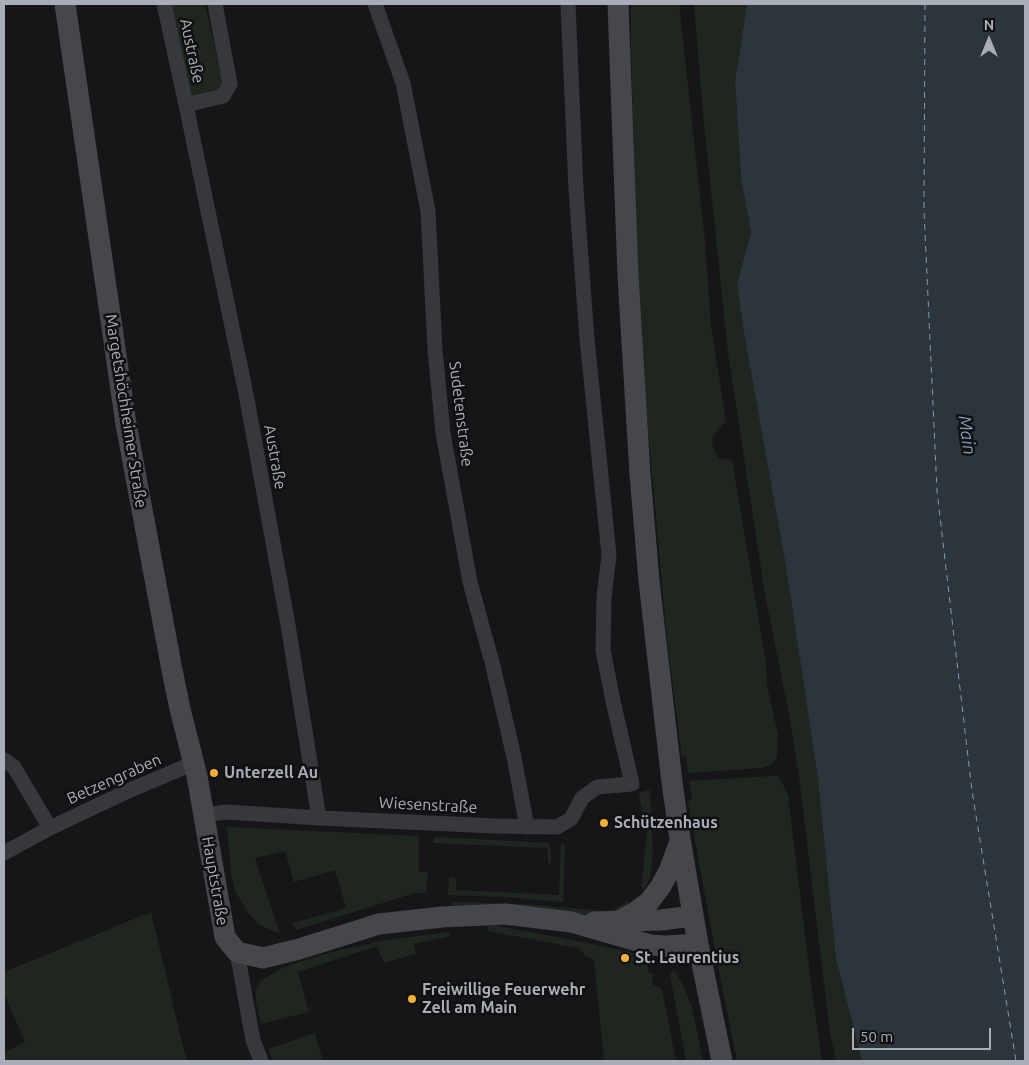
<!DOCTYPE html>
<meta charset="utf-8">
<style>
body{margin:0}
#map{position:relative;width:1029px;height:1065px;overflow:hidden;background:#161618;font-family:Ubuntu,sans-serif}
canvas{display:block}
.frame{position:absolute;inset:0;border:5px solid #a8adb8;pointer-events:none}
.north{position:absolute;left:964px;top:15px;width:50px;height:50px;-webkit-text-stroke:4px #111113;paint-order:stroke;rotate:0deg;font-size:14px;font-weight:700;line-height:20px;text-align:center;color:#a8adb8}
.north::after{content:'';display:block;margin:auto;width:18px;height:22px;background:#a8adb8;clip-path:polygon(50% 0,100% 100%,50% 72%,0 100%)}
.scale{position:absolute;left:852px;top:1028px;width:139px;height:22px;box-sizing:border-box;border:2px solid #a8adb8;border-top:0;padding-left:6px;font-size:15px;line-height:18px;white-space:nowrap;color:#a8adb8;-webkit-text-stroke:4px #111113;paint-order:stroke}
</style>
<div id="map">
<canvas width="1029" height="1065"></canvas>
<div class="frame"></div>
<div class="north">N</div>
<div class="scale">50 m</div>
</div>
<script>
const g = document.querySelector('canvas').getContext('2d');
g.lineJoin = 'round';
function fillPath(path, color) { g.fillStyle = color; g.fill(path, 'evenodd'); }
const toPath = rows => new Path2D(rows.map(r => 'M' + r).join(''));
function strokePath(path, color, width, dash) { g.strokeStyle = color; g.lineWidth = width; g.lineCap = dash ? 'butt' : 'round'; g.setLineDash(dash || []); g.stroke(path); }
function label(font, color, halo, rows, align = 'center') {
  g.font = font + ' Ubuntu,sans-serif'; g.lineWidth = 5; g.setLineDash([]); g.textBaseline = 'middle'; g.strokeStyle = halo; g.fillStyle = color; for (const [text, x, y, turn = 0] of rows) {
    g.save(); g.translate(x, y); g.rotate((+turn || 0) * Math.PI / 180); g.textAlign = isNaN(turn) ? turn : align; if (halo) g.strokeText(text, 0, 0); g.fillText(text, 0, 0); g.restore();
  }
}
const green = toPath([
 [170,4,205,4,223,84,219,90,190,97],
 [631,4,679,4,705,240,711,326,726,421,713,435,712,444,718,458,732,460,766,663,767,685,778,735,777,757,774,762,768,766,761,768,688,773,686,756,682,757,667,639,646,407,638,284,631,51],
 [694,4,747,4,735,82,741,178,751,232,737,284,745,339,786,567,818,779,836,959,862,1061,836,1061,830,1033,799,777,791,725,765,595,728,353,703,114],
 [771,776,777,776,780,779,788,795,811,983,822,1061,737,1061,716,956,688,801,692,800,689,781],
 [650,790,653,853,650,879,645,888,642,888,642,883,647,830,639,796,640,792,643,791],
 [227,827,419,836,419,872,428,872,426,893,415,893,296,930,293,923,346,908,335,870,294,882,285,851,255,858,280,933,275,932,259,925,249,914,235,891,231,873],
 [434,837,549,843,551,848,551,863,549,863,548,862,548,848,433,843],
 [561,843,565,844,563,902,506,897,448,895,449,877,456,878,456,890,559,895],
 [628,901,630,904,620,910,595,915,452,906,450,902,526,904,602,911,613,910],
 [151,912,184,1050,188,1061,4,1061,4,1053,25,1042,4,993,4,972],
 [488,924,582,942,648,956,648,972,653,974,652,984,662,989,676,1061,604,1061,594,960,587,957,578,948,488,931],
 [449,932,450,936,414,944,416,954,384,963,377,946,298,972,309,1012,261,1024,256,1003,256,991,258,985,262,980,280,969,302,961,336,951,386,940],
 [674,970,683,985,692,1007,703,1061,686,1061,670,975],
 [315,1033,323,1061,273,1061,268,1049]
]);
const water = toPath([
 [747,4,1025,4,1025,1061,862,1061,836,959,818,779,786,567,745,339,737,284,751,232,741,178,735,82]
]);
const ferry = toPath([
 [925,4,924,211,937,491,972,791,1016,1061]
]);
const street = toPath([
 [164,4,186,105,246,394,288,625,319,818],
 [375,4,403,83,428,211,435,350,443,433,470,582,493,666,514,757,527,827],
 [186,105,223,96,230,84,215,4],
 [4,760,14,767,50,828],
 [204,815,227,812,319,818,495,826,557,827,571,819,582,798,597,787,632,784,613,701,603,650,604,597,609,555,587,339,576,190,568,4],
 [4,853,50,828,128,791,194,763],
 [237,952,253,1040,261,1061]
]);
const secondary = toPath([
 [65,4,126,424,172,670,180,709,197,776,225,937,237,952,263,958,299,949,379,924,442,917,505,914,571,922,651,945,665,946,698,944],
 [618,4,628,276,640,474,649,581,672,782,680,839,698,944,722,1061],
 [621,920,634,913,649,902,661,886,669,871,680,841],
 [594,922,661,920,693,916]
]);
const markers = [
 [214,773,5,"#f2b134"],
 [604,823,5,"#f2b134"],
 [625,958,5,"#f2b134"],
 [412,999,5,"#f2b134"]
];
const streetNames = [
 ["Austraße",192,51,78],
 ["Margetshöchheimer Straße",126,411,81],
 ["Sudetenstraße",461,414,83],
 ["Austraße",275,457,80],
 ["Betzengraben",114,779,-24],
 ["Wiesenstraße",428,805,3],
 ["Hauptstraße",215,881,80]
];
const poiNames = [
 ["Unterzell Au",224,773],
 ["Schützenhaus",614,823],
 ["St. Laurentius",635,958],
 ["Freiwillige Feuerwehr",422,990],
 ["Zell am Main",422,1008]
];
const waterNames = [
 ["Main",967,435,82]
];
fillPath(green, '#1e261f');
fillPath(water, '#2c353c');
strokePath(ferry, '#7f9bb3', 1, [6, 5]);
strokePath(street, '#37383d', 15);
strokePath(secondary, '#45474d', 21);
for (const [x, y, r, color] of markers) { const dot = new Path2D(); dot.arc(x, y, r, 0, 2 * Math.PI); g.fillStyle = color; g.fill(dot); strokePath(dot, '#111113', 2); }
label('16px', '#a8adb8', '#111113', streetNames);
label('bold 16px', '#a8adb8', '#111113', poiNames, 'left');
label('italic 18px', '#7f9bb3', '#111113', waterNames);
</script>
